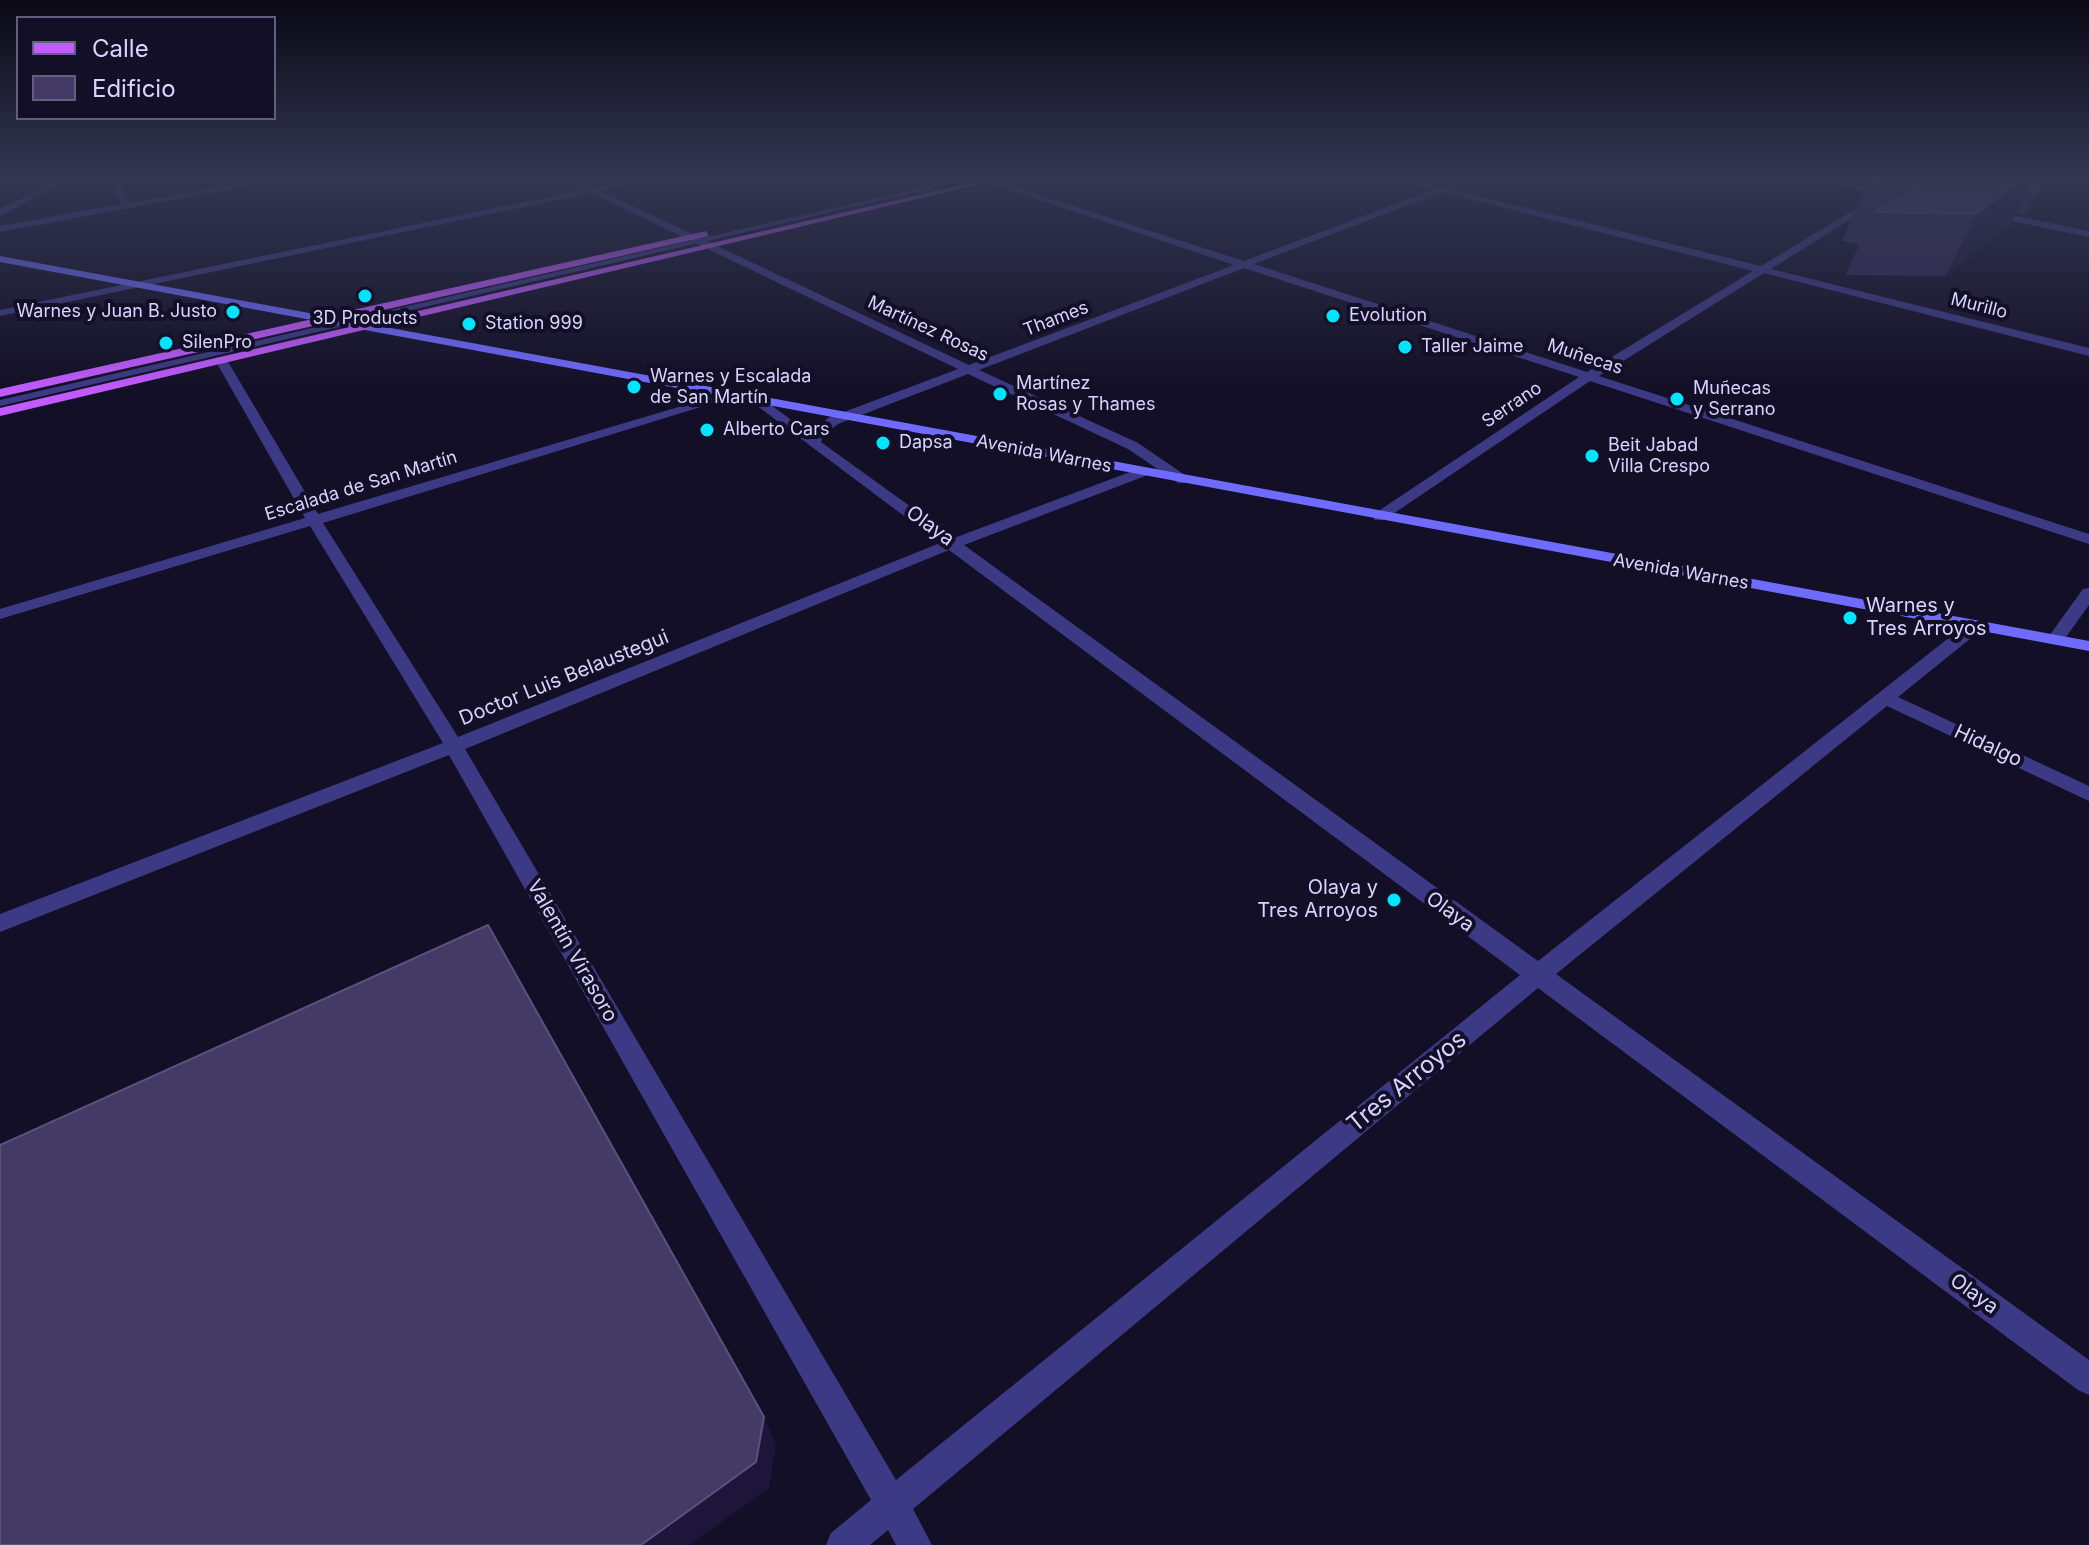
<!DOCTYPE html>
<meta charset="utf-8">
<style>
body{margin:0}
#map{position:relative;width:2089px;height:1545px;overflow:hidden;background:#130f26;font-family:Inter,sans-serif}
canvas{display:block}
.legend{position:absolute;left:16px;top:16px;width:260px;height:104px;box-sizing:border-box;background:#130f26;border:2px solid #625e7d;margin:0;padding:10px 14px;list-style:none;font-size:24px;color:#d9d4ff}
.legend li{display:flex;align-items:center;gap:16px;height:40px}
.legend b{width:40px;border:2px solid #625e7d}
</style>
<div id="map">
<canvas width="2089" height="1545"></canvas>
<ul class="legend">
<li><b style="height:10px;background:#c25bff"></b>Calle</li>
<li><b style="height:22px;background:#433a66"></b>Edificio</li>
</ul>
</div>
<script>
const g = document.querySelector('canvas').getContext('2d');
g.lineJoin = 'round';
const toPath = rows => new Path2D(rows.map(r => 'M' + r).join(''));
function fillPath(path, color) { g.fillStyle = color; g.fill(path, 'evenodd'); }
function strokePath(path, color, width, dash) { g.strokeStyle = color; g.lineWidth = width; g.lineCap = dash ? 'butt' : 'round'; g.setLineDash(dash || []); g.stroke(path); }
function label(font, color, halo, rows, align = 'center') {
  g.font = font + ' Inter,sans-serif'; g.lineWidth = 8; g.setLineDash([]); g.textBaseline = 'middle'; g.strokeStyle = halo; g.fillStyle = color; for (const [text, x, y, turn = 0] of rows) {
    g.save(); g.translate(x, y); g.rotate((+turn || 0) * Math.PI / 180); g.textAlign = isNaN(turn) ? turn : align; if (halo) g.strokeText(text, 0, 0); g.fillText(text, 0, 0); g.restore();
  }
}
const lane = toPath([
 [964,178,977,178,0,406,0,400,964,178]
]);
const street = toPath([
 [61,178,71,178,0,216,0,209,61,178],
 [108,178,116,178,130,203,272,178,289,178,0,232,0,226,122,204,108,178],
 [563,178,573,178,593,188,656,178,601,191,969,365,1234,265,974,178,986,178,1244,261,1432,190,1392,178,1441,187,1464,178,1475,178,1450,189,1761,266,1880,194,1809,178,1887,190,1906,178,1916,178,1771,269,2089,348,2089,356,1764,273,1599,376,2089,534,2089,544,1590,381,1384,520,1374,520,1374,514,1579,377,1244,268,979,370,1138,443,1188,477,1188,483,1178,483,1128,449,968,374,838,424,823,436,821,442,954,538,1138,469,1148,469,1148,475,964,545,1538,961,1969,622,1981,622,1984,626,1981,630,1898,697,2089,786,2089,801,1887,706,1556,974,2089,1360,2089,1395,2078,1390,1538,988,913,1509,932,1545,896,1545,888,1530,870,1545,826,1545,831,1533,871,1500,449,755,0,932,0,914,443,743,310,526,0,619,0,609,305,518,215,360,217,357,227,360,318,514,729,392,740,395,323,523,458,737,940,543,748,399,759,396,810,434,828,418,958,369,591,193,0,316,0,310,583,190,563,178],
 [1442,192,1753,271,1587,372,1254,264,1442,192],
 [949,550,1520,975,896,1480,465,749,949,550],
 [1987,210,2089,231,2089,237,1984,215,1987,210],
 [2089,588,2089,605,2061,644,2049,644,2046,640,2049,636,2083,589,2089,588]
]);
const secondary = toPath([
 [0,256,2089,641,2089,651,0,262,0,256]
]);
const primary = toPath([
 [992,178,1006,178,0,416,0,408,992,178],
 [706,231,709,236,0,397,0,389,706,231]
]);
const wall = toPath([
 [2044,178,2029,210,2023,215,2017,213,2011,224,1945,276,1846,275,1859,245,1842,241,1868,181]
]);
const shadedWall = toPath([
 [2025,178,2036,178,2011,224,1945,276,1977,213],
 [2040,189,2029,210,2023,215,2035,193],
 [764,1417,776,1444,769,1488,690,1545,641,1545]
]);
const building = toPath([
 [1875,178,2025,178,1977,213,1874,212,1912,190,1868,181,1875,178],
 [2036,178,2044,178,2040,189,2035,193,2028,192,2036,178],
 [488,925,764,1417,756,1462,641,1545,0,1545,0,1145,488,925]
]);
const markers = [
 [365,296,8,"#00e5ff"],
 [233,312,8,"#00e5ff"],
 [1333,316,8,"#00e5ff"],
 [469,324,8,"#00e5ff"],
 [166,343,8,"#00e5ff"],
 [1405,347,8,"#00e5ff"],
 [634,387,8,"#00e5ff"],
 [1000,394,8,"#00e5ff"],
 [1677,399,8,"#00e5ff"],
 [707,430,8,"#00e5ff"],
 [883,443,8,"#00e5ff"],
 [1592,456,8,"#00e5ff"],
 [1850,618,8,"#00e5ff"],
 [1394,900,8,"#00e5ff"]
];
const farStreetnames = [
 ["Murillo",1979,306,14],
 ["Thames",1056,319,-21],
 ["Martínez Rosas",928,329,25],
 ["Muñecas",1585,357,18],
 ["Serrano",1512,405,-34],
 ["Avenida Warnes",1044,454,11],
 ["Escalada de San Martín",361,486,-17],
 ["Avenida Warnes",1681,572,10]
];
const farPoinames = [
 ["Warnes y Juan B. Justo",217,312,"right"],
 ["Evolution",1349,316],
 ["3D Products",365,319,"center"],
 ["Station 999",485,324],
 ["SilenPro",182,343],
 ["Taller Jaime",1421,347],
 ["Warnes y Escalada",650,377],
 ["de San Martín",650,398],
 ["Martínez",1016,384],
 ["Rosas y Thames",1016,405],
 ["Muñecas",1693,389],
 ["y Serrano",1693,410],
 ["Alberto Cars",723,430],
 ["Dapsa",899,443],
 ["Beit Jabad",1608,446],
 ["Villa Crespo",1608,467]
];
const streetNames = [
 ["Olaya",930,526,36],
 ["Doctor Luis Belaustegui",564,678,-22],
 ["Hidalgo",1988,746,25],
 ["Olaya",1450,912,36],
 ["Valentín Virasoro",572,951,60],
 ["Olaya",1974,1294,36]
];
const poiNames = [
 ["Warnes y",1866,606],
 ["Tres Arroyos",1866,629],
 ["Olaya y",1378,888,"right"],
 ["Tres Arroyos",1378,911,"right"]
];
const nearStreetnames = [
 ["Tres Arroyos",1407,1082,-39]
];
fillPath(lane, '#3d3a85');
fillPath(street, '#3d3a85');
fillPath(secondary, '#6f6bff');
fillPath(primary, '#c25bff');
fillPath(wall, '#312854');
fillPath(shadedWall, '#1d163a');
fillPath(building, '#433a66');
strokePath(building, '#5a527e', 2);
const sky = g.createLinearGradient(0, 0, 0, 394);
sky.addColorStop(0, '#0a0815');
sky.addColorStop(0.45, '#333752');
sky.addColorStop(1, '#33375200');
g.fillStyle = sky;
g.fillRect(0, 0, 2089, 394);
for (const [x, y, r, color] of markers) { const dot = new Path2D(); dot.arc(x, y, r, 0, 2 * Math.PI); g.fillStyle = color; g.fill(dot); strokePath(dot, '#130f26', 3); }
label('18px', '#d9d4ff', '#130f26', farStreetnames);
label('18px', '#d9d4ff', '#130f26', farPoinames, 'left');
label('20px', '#d9d4ff', '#130f26', streetNames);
label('20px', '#d9d4ff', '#130f26', poiNames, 'left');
label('24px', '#d9d4ff', '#130f26', nearStreetnames);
</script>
